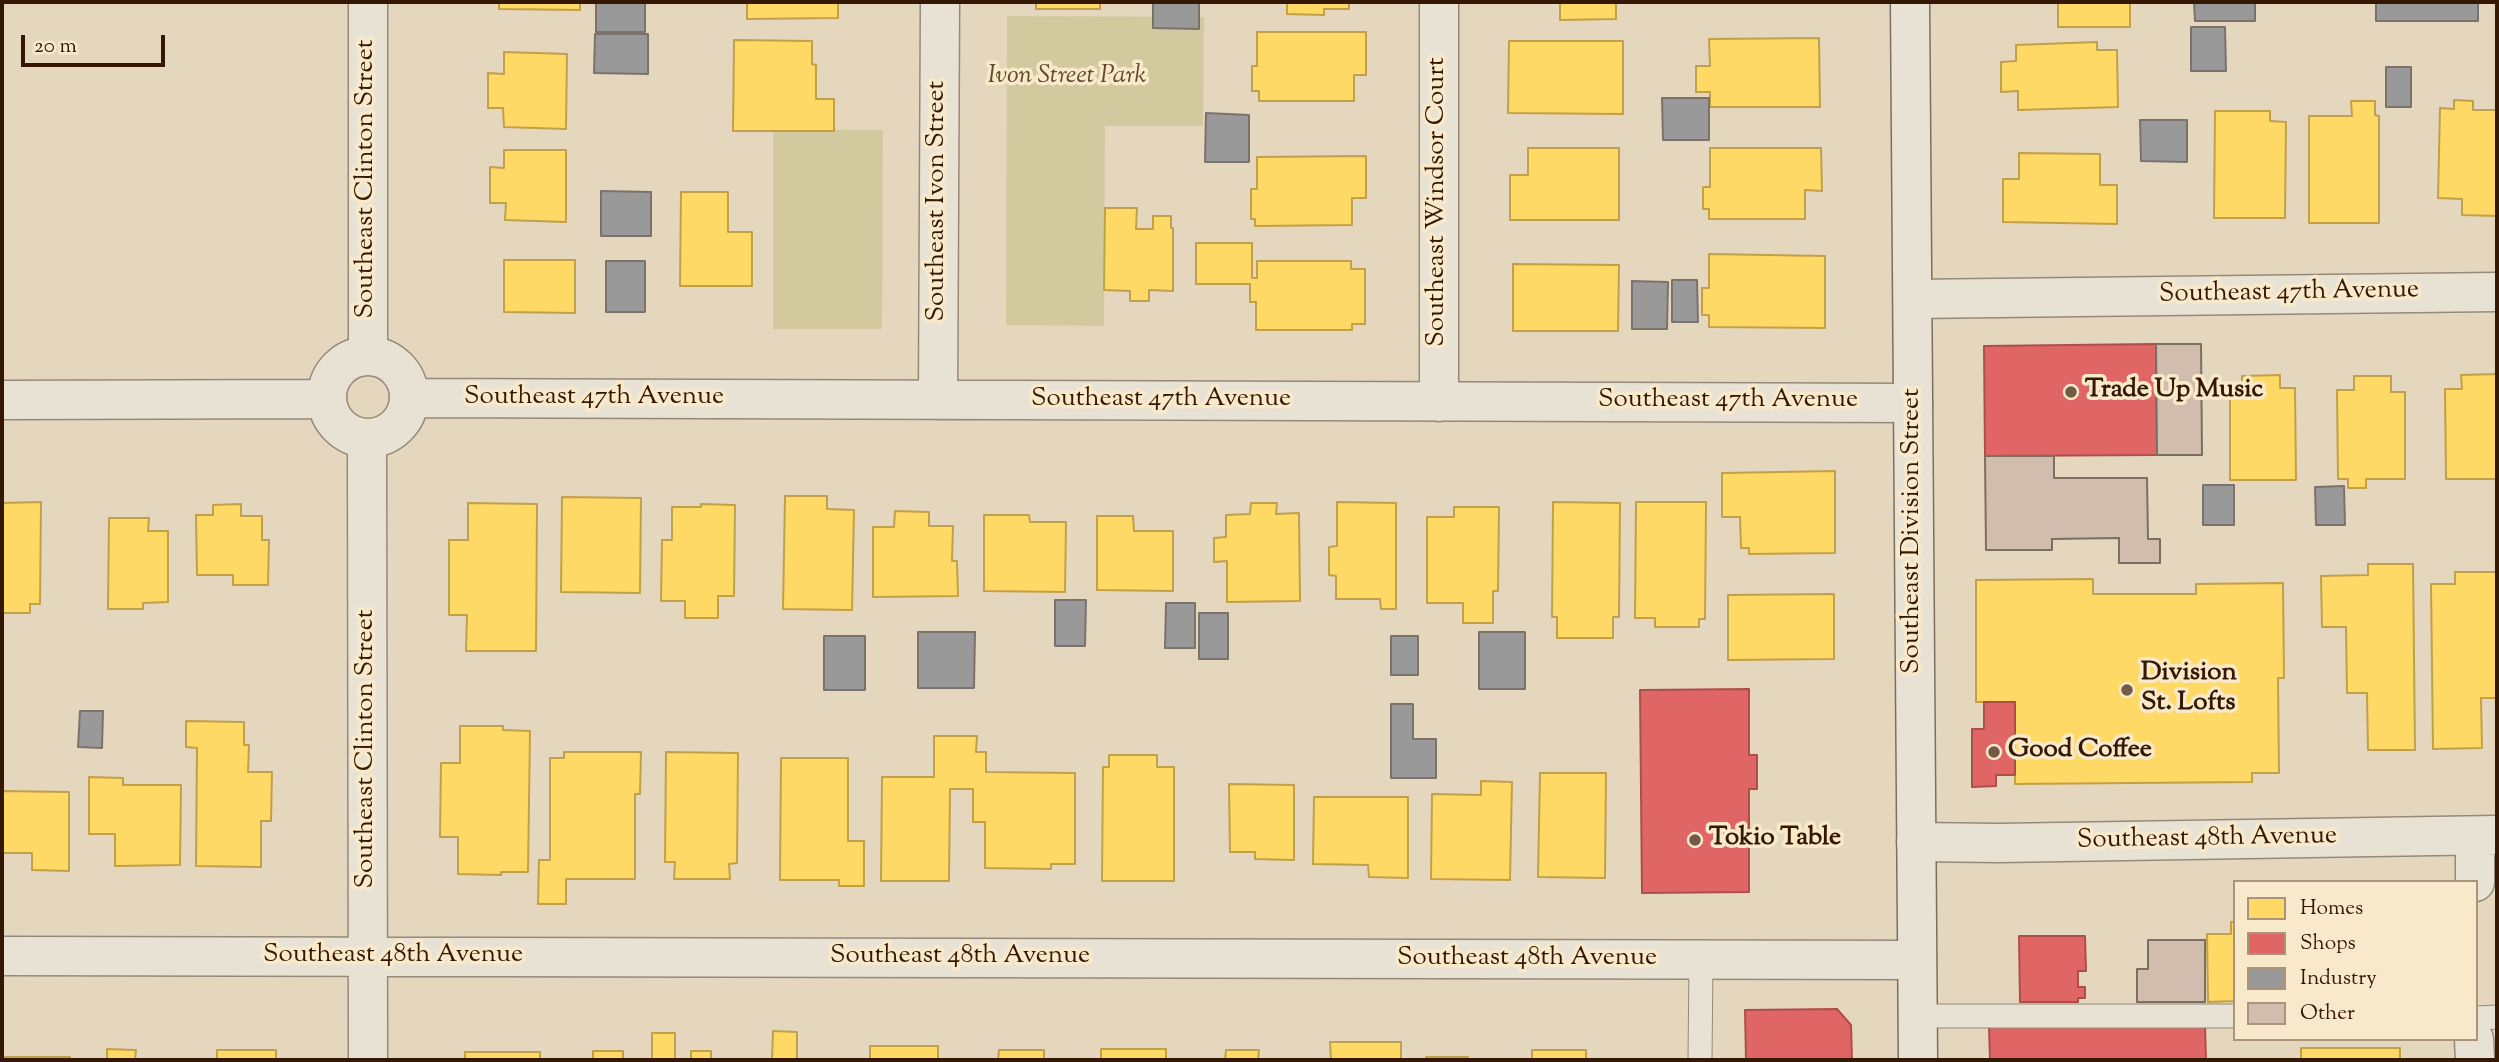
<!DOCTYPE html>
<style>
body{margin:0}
#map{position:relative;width:2499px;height:1062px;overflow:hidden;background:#e5d7bd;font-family:"Sorts Mill Goudy",serif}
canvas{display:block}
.frame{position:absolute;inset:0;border:4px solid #351804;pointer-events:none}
.legend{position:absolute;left:2233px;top:880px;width:245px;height:161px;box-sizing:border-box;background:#f8e9ca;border:2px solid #aa957b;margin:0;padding:9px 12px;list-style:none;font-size:21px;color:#351804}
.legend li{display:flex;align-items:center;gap:14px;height:35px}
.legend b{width:35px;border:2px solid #aa957b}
.scale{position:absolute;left:21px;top:35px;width:144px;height:32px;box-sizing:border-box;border:4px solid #351804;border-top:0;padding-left:9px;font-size:21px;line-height:24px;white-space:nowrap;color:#351804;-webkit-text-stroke:5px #f8e9ca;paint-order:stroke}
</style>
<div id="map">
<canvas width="2499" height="1062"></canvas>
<div class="frame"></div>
<ul class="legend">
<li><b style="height:19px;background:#ffd966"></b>Homes</li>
<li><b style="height:19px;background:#e06666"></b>Shops</li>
<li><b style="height:19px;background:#999"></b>Industry</li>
<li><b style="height:19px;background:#d1bcad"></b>Other</li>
</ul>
<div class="scale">20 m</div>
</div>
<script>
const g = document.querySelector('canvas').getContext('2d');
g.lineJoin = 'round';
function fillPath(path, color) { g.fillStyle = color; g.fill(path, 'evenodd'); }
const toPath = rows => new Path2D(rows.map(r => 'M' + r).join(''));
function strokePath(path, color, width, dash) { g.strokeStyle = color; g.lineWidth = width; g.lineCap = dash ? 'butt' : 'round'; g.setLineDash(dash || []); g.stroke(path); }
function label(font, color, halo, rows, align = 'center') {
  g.font = font + ' "Sorts Mill Goudy",serif'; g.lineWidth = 7; g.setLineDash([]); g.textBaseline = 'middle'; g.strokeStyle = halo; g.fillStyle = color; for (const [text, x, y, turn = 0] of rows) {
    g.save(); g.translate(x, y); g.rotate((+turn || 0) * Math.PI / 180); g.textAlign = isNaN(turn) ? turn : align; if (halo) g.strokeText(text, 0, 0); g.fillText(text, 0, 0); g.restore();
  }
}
const green = toPath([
 [1007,16,1204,17,1203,126,1105,126,1104,326,1006,325],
 [773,129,883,130,882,329,773,329]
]);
const homes = toPath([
 [499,2,580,2,580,10,499,9,499,2],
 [747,2,838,2,838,18,747,19,747,2],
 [1036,2,1100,2,1100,9,1036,9,1036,2],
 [1282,2,1349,2,1349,9,1324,9,1324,15,1287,14,1287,2,1282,2],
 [1560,2,1616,2,1616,19,1560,20,1560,2],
 [2058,2,2130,2,2130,27,2058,27,2058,2],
 [1257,32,1366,32,1366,75,1354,75,1354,101,1259,101,1259,91,1252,91,1252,66,1257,66,1257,32],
 [1819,38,1820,107,1710,107,1710,92,1696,92,1696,66,1710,66,1709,39,1819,38],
 [734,40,812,41,812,64,816,65,816,99,834,99,834,131,733,131,734,40],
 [1509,41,1623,41,1623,114,1508,113,1509,41],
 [2097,42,2097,50,2117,50,2118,107,2018,110,2018,91,2001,92,2001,62,2016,61,2016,45,2097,42],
 [504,52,567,54,566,129,504,127,503,108,488,108,488,73,504,74,504,52],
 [2454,100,2473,101,2473,110,2497,110,2497,216,2462,215,2462,199,2438,198,2440,108,2454,109,2454,100],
 [2351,101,2375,101,2375,115,2379,116,2379,223,2309,223,2309,116,2352,116,2351,101],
 [2215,111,2270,111,2270,121,2286,122,2285,218,2214,218,2215,111],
 [1528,148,1619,148,1619,220,1510,220,1510,175,1528,175,1528,148],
 [1710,148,1821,148,1822,191,1805,190,1805,219,1709,219,1709,209,1703,209,1703,187,1710,187,1710,148],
 [504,150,566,150,566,222,505,220,506,203,490,203,490,167,504,168,504,150],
 [2019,153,2100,154,2100,185,2117,185,2117,224,2003,222,2003,179,2019,179,2019,153],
 [1366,156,1366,198,1352,198,1352,225,1255,226,1255,219,1251,219,1251,189,1257,189,1257,157,1366,156],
 [681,192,728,192,728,232,752,232,752,286,680,286,681,192],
 [1105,208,1137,208,1136,229,1153,229,1153,216,1171,216,1171,228,1173,228,1173,291,1149,290,1149,301,1130,301,1130,291,1104,290,1105,208],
 [1196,243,1252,243,1252,278,1257,278,1257,261,1351,261,1351,269,1365,269,1365,324,1352,324,1352,330,1256,330,1256,302,1250,302,1250,284,1196,284,1196,243],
 [1709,254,1825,256,1825,328,1709,327,1709,315,1702,315,1702,288,1709,288,1709,254],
 [504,260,575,260,575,313,504,312,504,260],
 [1513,264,1619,265,1618,331,1513,331,1513,264],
 [2497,374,2497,479,2446,479,2445,389,2462,389,2461,375,2497,374],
 [2280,375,2280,388,2295,388,2296,480,2230,480,2230,389,2242,389,2242,376,2280,375],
 [2354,376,2391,376,2391,392,2405,392,2405,479,2366,479,2366,488,2348,488,2348,479,2338,479,2337,390,2354,390,2354,376],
 [1835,471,1835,553,1749,554,1749,548,1741,548,1740,517,1722,517,1722,473,1835,471],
 [785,496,827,496,827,509,854,510,852,610,783,609,785,496],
 [562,497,641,498,640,593,561,592,562,497],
 [41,502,40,604,30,604,30,613,2,613,2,503,41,502],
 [1337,502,1396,503,1396,609,1381,609,1380,599,1336,599,1336,576,1329,575,1329,547,1337,546,1337,502],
 [1553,502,1620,503,1619,617,1613,617,1613,638,1557,638,1557,617,1552,617,1553,502],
 [1636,502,1706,502,1705,619,1699,619,1699,627,1655,627,1655,618,1635,618,1636,502],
 [468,503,537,504,536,651,466,651,467,615,449,615,449,540,468,540,468,503],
 [1251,503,1277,503,1276,514,1299,513,1300,601,1227,602,1227,561,1214,562,1214,538,1226,537,1226,515,1250,514,1251,503],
 [241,504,241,516,262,516,262,540,269,540,268,585,233,585,233,575,197,575,196,515,213,515,213,505,241,504],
 [701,504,735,505,734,596,718,596,718,618,685,618,685,601,661,601,662,540,672,540,672,507,701,507,701,504],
 [1454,507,1499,507,1498,591,1493,591,1493,623,1463,623,1463,603,1427,603,1427,517,1454,517,1454,507],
 [895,511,929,512,929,526,953,526,952,561,957,561,958,596,873,597,873,527,894,527,895,511],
 [984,515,1029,515,1030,522,1066,522,1065,592,984,591,984,515],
 [1097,516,1133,516,1134,531,1173,531,1173,591,1097,590,1097,516],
 [109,518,149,518,148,531,168,531,168,602,143,603,143,609,108,609,109,518],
 [2368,564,2413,564,2415,750,2368,750,2367,693,2347,693,2346,627,2322,627,2321,576,2368,575,2368,564],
 [2455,572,2497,572,2497,698,2481,698,2482,748,2433,749,2431,584,2455,584,2455,572],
 [2093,579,2093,594,2196,594,2196,584,2283,583,2284,678,2278,678,2279,773,2252,773,2252,782,2015,784,2015,702,1976,702,1976,580,2093,579],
 [1834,594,1834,659,1728,660,1728,595,1834,594],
 [186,721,244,722,244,745,249,745,248,772,272,772,271,821,261,821,261,867,196,866,197,748,186,747,186,721],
 [460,726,503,726,503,730,530,731,528,872,501,872,501,875,458,874,458,837,440,837,441,763,460,763,460,726],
 [934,736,977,736,976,752,986,752,986,772,1075,773,1075,864,1051,864,1051,869,985,868,985,822,973,822,973,789,950,789,949,881,881,881,882,777,934,777,934,736],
 [564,752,641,752,640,794,635,794,635,879,566,879,566,904,538,904,539,860,550,860,550,758,564,758,564,752],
 [666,752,738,753,737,863,729,864,730,879,674,879,675,862,665,862,666,752],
 [1109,755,1157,755,1157,767,1174,767,1174,881,1102,881,1103,767,1109,767,1109,755],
 [781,758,848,758,848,841,864,841,864,886,839,886,839,880,780,880,781,758],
 [1540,773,1606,773,1605,878,1538,877,1540,773],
 [89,777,123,778,123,785,181,785,180,865,115,866,115,834,89,834,89,777],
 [1481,781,1512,782,1510,880,1431,879,1432,794,1481,795,1481,781],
 [1229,784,1294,785,1294,860,1255,859,1255,852,1230,852,1229,784],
 [2,791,69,792,69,871,32,870,32,853,2,853,2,791],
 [1314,797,1408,797,1408,878,1369,877,1368,865,1313,864,1314,797],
 [2231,922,2235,922,2235,1001,2208,1002,2207,934,2231,934,2231,922],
 [773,1031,797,1032,797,1060,772,1060,773,1031],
 [652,1033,675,1033,675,1060,652,1060,652,1033],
 [1330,1042,1401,1042,1401,1060,1331,1060,1330,1042],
 [870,1046,938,1046,938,1060,870,1060,870,1046],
 [2301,1048,2400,1048,2400,1060,2301,1060,2301,1048],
 [107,1049,136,1050,135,1060,107,1060,107,1049],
 [1101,1049,1166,1049,1166,1060,1101,1060,1101,1049],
 [217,1050,276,1050,276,1060,217,1060,217,1050],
 [999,1050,1044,1050,1044,1060,998,1060,999,1050],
 [1226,1050,1259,1050,1258,1060,1225,1060,1226,1050],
 [1532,1050,1586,1050,1586,1060,1532,1060,1532,1050],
 [593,1051,623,1051,623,1060,593,1060,593,1051],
 [691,1051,711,1051,711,1060,691,1060,691,1051],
 [465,1052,540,1052,540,1060,465,1060,465,1052],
 [2,1057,70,1057,70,1060,2,1060,2,1057],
 [1426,1057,1468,1057,1468,1060,1426,1060,1426,1057]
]);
const shops = toPath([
 [2156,344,2157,455,1985,456,1984,346,2156,344],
 [1749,689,1749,755,1757,755,1757,789,1749,789,1749,892,1642,893,1640,690,1749,689],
 [1984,702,2015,702,2015,775,1996,775,1996,786,1972,787,1972,729,1984,729,1984,702],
 [2019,936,2085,936,2086,971,2078,971,2078,987,2085,987,2085,998,2078,998,2078,1002,2020,1002,2019,936],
 [1837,1009,1851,1025,1852,1060,1746,1060,1745,1010,1837,1009],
 [2205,1026,2206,1060,1990,1060,1989,1027,2205,1026]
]);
const industry = toPath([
 [596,2,645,2,645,32,596,32,596,2],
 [1153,2,1199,2,1199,29,1153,28,1153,2],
 [2194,2,2255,2,2255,21,2195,21,2194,2],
 [2376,2,2478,2,2478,21,2376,21,2376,2],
 [2191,27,2225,27,2226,71,2191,71,2191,27],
 [595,34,648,34,648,74,594,73,595,34],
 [2386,67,2411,67,2411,107,2386,107,2386,67],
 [1662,98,1709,98,1709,140,1663,140,1662,98],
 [1206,113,1249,115,1249,162,1205,162,1206,113],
 [2140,120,2187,120,2187,162,2141,161,2140,120],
 [601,191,651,192,651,236,601,236,601,191],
 [606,261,645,261,645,312,606,312,606,261],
 [1672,280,1697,280,1698,322,1672,322,1672,280],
 [1632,281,1668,282,1667,329,1632,329,1632,281],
 [2203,485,2234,485,2234,525,2203,525,2203,485],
 [2344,486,2345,525,2316,525,2315,487,2344,486],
 [1055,600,1086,600,1085,646,1055,646,1055,600],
 [1166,603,1195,603,1195,648,1165,648,1166,603],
 [1199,613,1228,613,1228,659,1199,659,1199,613],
 [918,632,975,632,974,688,918,688,918,632],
 [1479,632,1525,632,1525,689,1479,689,1479,632],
 [824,636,865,636,865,690,824,690,824,636],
 [1391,636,1418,636,1418,675,1391,675,1391,636],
 [1391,704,1413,704,1413,739,1436,739,1436,778,1391,778,1391,704],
 [80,711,103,711,102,748,78,747,80,711]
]);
const building = toPath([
 [2156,344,2201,344,2202,455,2157,455,2156,344],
 [1985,456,2054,456,2054,478,2147,478,2148,539,2160,539,2160,563,2119,563,2119,538,2052,539,2052,550,1986,550,1985,456],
 [2148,940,2205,940,2205,1002,2137,1002,2137,969,2148,969,2148,940]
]);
const lane = toPath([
 [1917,1016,2235,1016],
 [2476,1018,2497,1017],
 [1700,1060,1701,960]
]);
const street = toPath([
 [1913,299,2497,292],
 '327 397a41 41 0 1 1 82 0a41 41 0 1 1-82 0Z',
 [368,356,368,2],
 [409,398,1913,403],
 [2,400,327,399],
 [938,400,940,2],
 [1439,402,1439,2],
 [367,438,368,1060],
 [1916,842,1999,843,2497,835],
 [2475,882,2475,836],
 [2,956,1917,960],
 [2474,1039,2475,1060]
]);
const secondary = toPath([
 [1910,2,1918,1060]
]);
const markers = [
 [2071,392,7,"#735b45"],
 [2127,690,7,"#735b45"],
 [1994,752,7,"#735b45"],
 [1695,840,7,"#735b45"]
];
const parkNames = [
 ["Ivon Street Park",1067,78]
];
const streetNames = [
 ["Southeast Clinton Street",368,179,-90],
 ["Southeast Ivon Street",939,201,-90],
 ["Southeast Windsor Court",1439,202,-90],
 ["Southeast 47th Avenue",2289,294,-1],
 ["Southeast 47th Avenue",594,399],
 ["Southeast 47th Avenue",1161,401],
 ["Southeast 47th Avenue",1728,402],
 ["Southeast Division Street",1914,531,-90],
 ["Southeast Clinton Street",368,749,-90],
 ["Southeast 48th Avenue",2207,840,-1],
 ["Southeast 48th Avenue",393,957],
 ["Southeast 48th Avenue",960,958],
 ["Southeast 48th Avenue",1527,960]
];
const poiNames = [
 ["Trade Up Music",2085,392],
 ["Division",2141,675],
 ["St. Lofts",2141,705],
 ["Good Coffee",2008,752],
 ["Tokio Table",1709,840]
];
fillPath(green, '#d3c99e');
fillPath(homes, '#ffd966');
strokePath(homes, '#c29f49', 2);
fillPath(shops, '#e06666');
strokePath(shops, '#ad4f49', 2);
fillPath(industry, '#999');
strokePath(industry, '#7b726c', 2);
fillPath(building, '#d1bcad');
strokePath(building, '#7b7060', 2);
strokePath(lane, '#958978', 25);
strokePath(street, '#958978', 41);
strokePath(secondary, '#7b7060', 41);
strokePath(lane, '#e8e2d5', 23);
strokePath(street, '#e8e2d5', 38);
strokePath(secondary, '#e8e2d5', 38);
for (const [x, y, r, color] of markers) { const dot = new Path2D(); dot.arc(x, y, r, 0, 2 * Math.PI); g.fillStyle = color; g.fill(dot); strokePath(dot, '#f8e9ca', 2.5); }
label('italic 26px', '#604a2a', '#f8e9ca', parkNames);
label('26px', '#351804', '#f8e9ca', streetNames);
label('bold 26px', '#351804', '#f8e9ca', poiNames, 'left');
</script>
